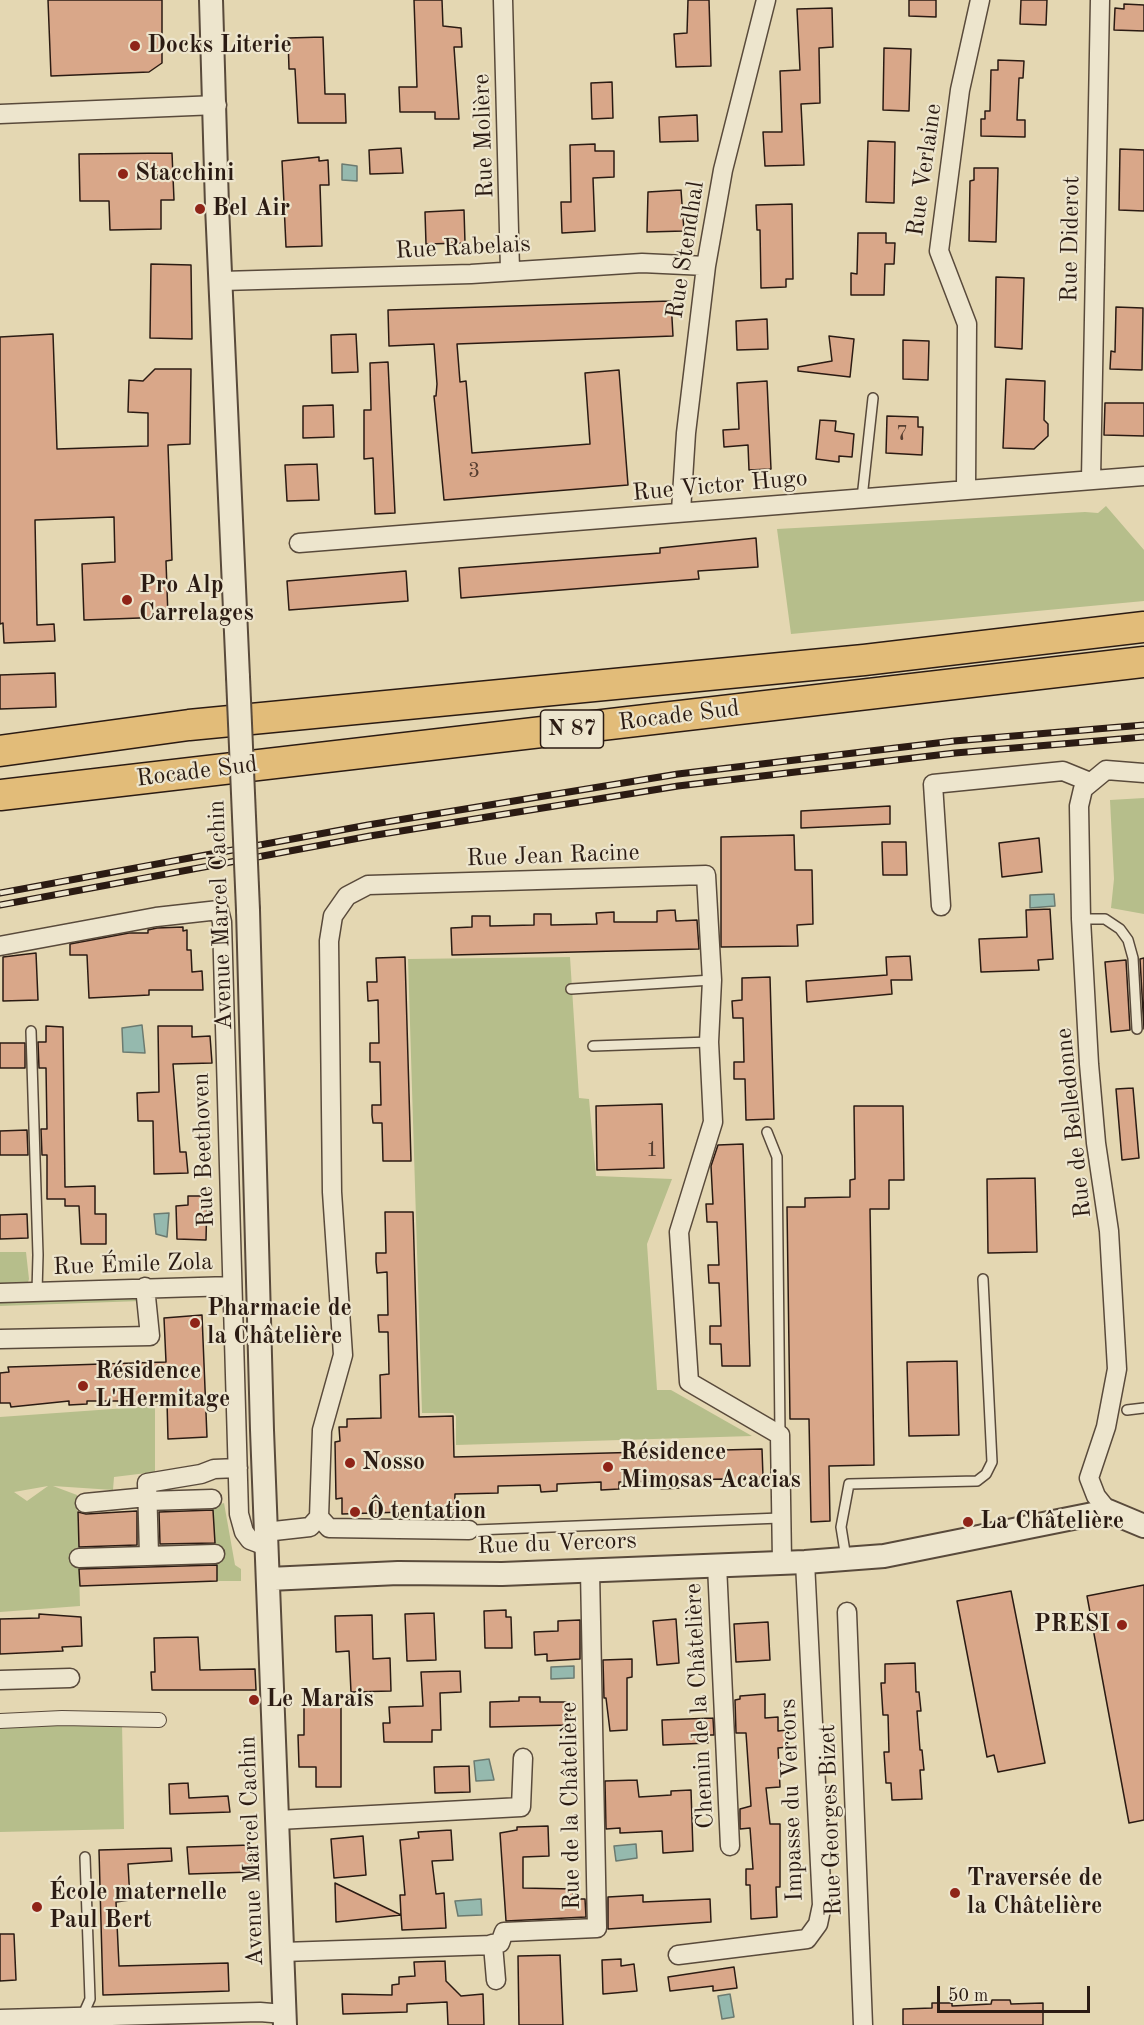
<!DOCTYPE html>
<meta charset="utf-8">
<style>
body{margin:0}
#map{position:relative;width:1144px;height:2025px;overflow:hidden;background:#e4d7b2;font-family:"Old Standard TT",serif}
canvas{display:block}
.scale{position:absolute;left:937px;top:1986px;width:153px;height:27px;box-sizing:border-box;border:3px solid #2b1b13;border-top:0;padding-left:8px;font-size:18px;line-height:21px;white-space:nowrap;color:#2b1b13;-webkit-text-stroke:4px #ede5cd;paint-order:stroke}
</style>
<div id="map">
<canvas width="1144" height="2025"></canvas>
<div class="scale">50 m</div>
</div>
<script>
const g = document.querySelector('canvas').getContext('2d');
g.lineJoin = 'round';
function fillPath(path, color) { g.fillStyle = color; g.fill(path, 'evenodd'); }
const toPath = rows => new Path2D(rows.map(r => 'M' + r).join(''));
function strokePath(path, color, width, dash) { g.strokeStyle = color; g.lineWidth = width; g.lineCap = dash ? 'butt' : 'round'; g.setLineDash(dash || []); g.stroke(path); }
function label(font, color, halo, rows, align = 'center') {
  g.font = font + ' "Old Standard TT",serif'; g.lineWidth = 4.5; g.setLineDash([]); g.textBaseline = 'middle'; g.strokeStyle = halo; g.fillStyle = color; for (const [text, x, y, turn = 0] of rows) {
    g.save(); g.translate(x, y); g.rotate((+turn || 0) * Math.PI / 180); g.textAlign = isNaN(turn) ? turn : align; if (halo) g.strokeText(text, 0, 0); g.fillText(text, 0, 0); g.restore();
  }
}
const green = toPath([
 [1106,506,1144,550,1144,601,791,634,777,529,1085,512,1098,513],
 [1144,798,1144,914,1111,908,1114,879,1110,800],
 [570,957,579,1098,589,1099,596,1176,672,1179,647,1244,657,1390,671,1390,752,1436,456,1445,456,1416,453,1413,422,1413,408,959],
 [0,1252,26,1252,29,1279,26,1289,0,1290],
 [139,1291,141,1301,0,1306,0,1296],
 [155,1406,155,1472,114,1477,113,1490,53,1486,77,1495,80,1606,0,1612,0,1417],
 [48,1486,27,1501,14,1492],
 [224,1503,235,1565,241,1569,241,1581,217,1581,212,1507],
 [122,1723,124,1829,0,1832,0,1727]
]);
const water = toPath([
 [342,164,357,166,357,181,342,180,342,164],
 [1054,894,1055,906,1030,908,1030,895,1054,894],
 [142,1025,145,1053,123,1052,122,1028,142,1025],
 [169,1213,167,1237,156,1234,154,1214,169,1213],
 [574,1666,574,1678,551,1679,551,1667,574,1666],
 [489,1759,494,1780,476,1781,474,1761,489,1759],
 [636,1844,637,1858,616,1861,614,1846,636,1844],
 [481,1899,482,1915,458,1916,455,1901,481,1899],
 [730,1994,734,2017,722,2019,718,1996,730,1994]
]);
const building = toPath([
 [48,0,162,0,162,63,149,72,51,76,48,0],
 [414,0,442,0,443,26,461,28,462,47,454,47,459,119,435,119,435,112,400,112,399,87,417,87,414,0],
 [688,0,709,0,711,66,676,67,674,34,687,33,688,0],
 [909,0,936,0,936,17,909,16,909,0],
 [1021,0,1047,0,1046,25,1020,24,1021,0],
 [1124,4,1144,5,1144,31,1114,30,1115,8,1124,9,1124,4],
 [832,8,833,47,819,48,820,103,801,104,804,165,765,166,763,132,782,132,780,71,800,70,797,9,832,8],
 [323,37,325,94,345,94,346,123,298,123,295,69,289,69,288,38,323,37],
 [884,48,911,49,909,111,883,110,884,48],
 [998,60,1024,61,1023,78,1019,78,1017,120,1025,120,1025,137,981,136,981,119,985,119,985,111,990,111,991,70,998,70,998,60],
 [612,82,613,118,592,119,591,83,612,82],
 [697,115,698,141,660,142,659,117,697,115],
 [868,141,895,142,894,203,866,202,868,141],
 [595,144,595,151,614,151,614,177,593,178,595,231,562,233,561,202,571,202,570,145,595,144],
 [401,148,403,173,370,174,369,150,401,148],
 [1120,149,1144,150,1144,211,1119,210,1120,149],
 [172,153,174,200,161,200,161,229,110,230,109,201,80,201,79,154,172,153],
 [319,157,319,161,328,160,329,185,320,185,322,246,286,247,282,161,319,157],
 [974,168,998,168,996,242,969,241,970,181,974,180,974,168],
 [681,190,684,231,647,232,648,192,681,190],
 [792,204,793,279,786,279,786,287,761,288,760,230,757,230,756,205,792,204],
 [464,210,465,243,426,244,425,212,464,210],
 [858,233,886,233,886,243,895,243,894,264,885,264,884,295,851,295,851,273,857,274,858,233],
 [151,264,191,265,192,339,150,338,151,264],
 [996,277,1024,278,1022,349,995,347,996,277],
 [671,301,673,336,457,344,460,382,466,381,472,453,590,444,585,373,619,370,628,485,444,500,434,396,436,396,437,384,434,344,389,346,388,310,671,301],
 [1116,307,1143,308,1142,370,1110,369,1111,351,1115,352,1116,307],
 [767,319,768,349,737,350,736,321,767,319],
 [53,334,57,449,148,446,148,413,128,412,129,380,143,381,155,369,191,369,190,444,168,445,172,560,166,561,168,617,84,620,82,564,115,562,114,517,35,520,37,625,54,624,55,641,4,643,3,623,0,624,0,337,53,334],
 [356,334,358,372,332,373,331,335,356,334],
 [829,336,854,339,850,377,798,371,798,367,832,361,829,336],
 [903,340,929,341,928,380,903,379,903,340],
 [388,362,395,513,375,514,373,458,364,459,364,410,371,410,370,363,388,362],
 [1006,379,1045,381,1044,420,1048,424,1048,436,1034,449,1003,448,1006,379],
 [767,381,771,469,749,470,748,445,724,447,723,430,739,429,737,383,767,381],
 [1105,403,1144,403,1144,436,1104,435,1105,403],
 [333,405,334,437,303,438,303,406,333,405],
 [887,416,918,417,918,427,923,427,922,455,886,453,887,416],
 [820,420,836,421,835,431,854,434,852,457,839,456,839,462,816,459,820,420],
 [317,464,319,500,287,501,285,465,317,464],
 [756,538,758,567,698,571,699,579,461,598,459,568,660,553,660,548,756,538],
 [406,571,408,601,289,610,287,581,406,571],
 [55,673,56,707,0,709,0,675,55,673],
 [890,806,890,824,801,828,801,811,890,806],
 [794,835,795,870,812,870,813,924,797,925,798,946,721,947,721,837,794,835],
 [1039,838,1042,872,1002,877,999,843,1039,838],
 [882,842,906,842,907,875,883,875,882,842],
 [1050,909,1053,959,1038,960,1039,970,981,972,979,939,1027,937,1026,910,1050,909],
 [675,910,676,921,697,920,699,949,452,955,451,928,472,927,472,916,490,916,490,926,534,925,534,914,551,914,551,925,597,924,596,913,614,912,614,922,657,922,657,911,675,910],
 [183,927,183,931,187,930,187,950,191,950,192,972,202,971,203,990,149,990,149,995,89,998,87,955,70,955,70,944,129,933,148,933,148,930,157,928,183,927],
 [36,953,38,1000,3,1001,3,957,36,953],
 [910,956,912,980,891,980,892,994,807,1002,806,981,887,975,886,957,910,956],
 [405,957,411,1161,383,1161,382,1123,373,1123,372,1115,372,1105,381,1105,380,1062,370,1062,370,1043,379,1043,378,1000,368,1001,367,982,377,982,376,958,405,957],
 [1144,958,1144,1029,1140,959,1144,958],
 [1126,960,1130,1030,1111,1032,1105,962,1126,960],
 [770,977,774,1119,746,1120,745,1079,734,1079,734,1062,744,1062,743,1018,733,1018,732,1001,742,1000,742,978,770,977],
 [46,1026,63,1027,65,1187,95,1186,95,1214,106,1214,106,1244,81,1244,79,1206,65,1206,65,1199,47,1199,47,1155,42,1155,41,1129,47,1129,46,1068,39,1068,38,1042,46,1042,46,1026],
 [158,1026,192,1026,192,1037,210,1036,212,1063,173,1064,180,1152,186,1152,188,1173,154,1174,153,1121,138,1121,137,1093,159,1092,158,1026],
 [0,1043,25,1043,25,1068,0,1068,0,1043],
 [1133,1088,1139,1158,1122,1160,1116,1089,1133,1088],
 [662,1104,664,1168,597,1170,596,1106,662,1104],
 [854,1106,903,1106,904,1180,889,1180,889,1209,870,1209,874,1465,829,1466,830,1521,811,1522,809,1419,790,1419,787,1207,805,1207,805,1198,850,1197,850,1180,855,1179,854,1106],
 [27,1130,28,1155,0,1155,0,1131,27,1130],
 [743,1144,750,1366,722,1366,721,1344,710,1344,710,1326,721,1326,719,1283,709,1283,708,1265,719,1265,717,1222,707,1222,706,1204,713,1204,711,1166,718,1145,743,1144],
 [1035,1178,1037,1252,988,1253,987,1179,1035,1178],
 [188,1196,207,1196,206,1240,177,1239,176,1206,188,1205,188,1196],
 [385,1212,413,1212,419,1417,453,1416,454,1457,762,1449,763,1477,741,1478,741,1486,723,1486,723,1479,681,1480,681,1488,661,1489,661,1481,619,1482,619,1489,601,1490,601,1482,557,1484,557,1491,541,1492,540,1485,498,1486,498,1493,455,1494,454,1517,434,1518,434,1511,342,1514,342,1498,336,1499,335,1442,340,1441,339,1427,347,1427,347,1419,381,1418,380,1375,389,1374,388,1332,379,1332,378,1315,388,1315,387,1272,377,1273,376,1262,376,1253,386,1253,385,1212],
 [27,1214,28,1238,0,1239,0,1215,27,1214],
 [202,1315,207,1437,168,1439,167,1401,87,1401,87,1404,69,1405,69,1401,11,1407,10,1403,0,1403,0,1373,9,1372,8,1367,166,1362,164,1318,202,1315],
 [957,1361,959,1435,909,1436,907,1362,957,1361],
 [213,1510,215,1543,160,1544,159,1512,213,1510],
 [137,1511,137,1545,79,1547,78,1512,86,1514,137,1511],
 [217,1565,217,1581,80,1586,79,1569,217,1565],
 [1144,1585,1144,1820,1129,1823,1087,1596,1144,1585],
 [1011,1591,1045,1763,998,1772,994,1755,987,1757,957,1601,1011,1591],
 [506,1610,506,1617,511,1617,512,1648,485,1648,484,1611,506,1610],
 [434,1613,436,1660,407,1661,405,1614,434,1613],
 [39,1614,81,1617,82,1646,62,1647,63,1651,0,1654,0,1619,39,1618,39,1614],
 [372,1615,373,1659,390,1658,391,1691,351,1692,349,1651,336,1652,335,1616,372,1615],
 [676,1619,679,1663,657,1665,653,1621,676,1619],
 [580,1620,580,1659,547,1661,547,1654,535,1655,534,1632,558,1631,558,1621,580,1620],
 [768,1622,770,1660,736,1662,734,1624,768,1622],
 [198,1637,200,1670,255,1669,256,1690,152,1690,151,1672,155,1672,154,1638,198,1637],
 [632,1659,632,1677,627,1678,627,1730,610,1731,606,1698,604,1698,603,1660,632,1659],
 [915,1663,916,1692,919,1692,921,1711,917,1711,920,1750,922,1750,924,1770,920,1770,922,1799,892,1800,891,1783,886,1783,884,1752,889,1752,888,1715,883,1715,881,1683,885,1683,885,1664,915,1663],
 [460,1671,461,1692,440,1693,441,1730,432,1730,432,1742,384,1742,383,1723,390,1723,389,1707,423,1706,421,1672,460,1671],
 [765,1694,765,1718,778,1717,778,1731,787,1730,788,1747,778,1748,780,1787,766,1788,770,1824,780,1824,780,1887,776,1887,777,1917,751,1919,750,1885,746,1885,746,1869,753,1869,750,1828,740,1829,740,1809,751,1806,746,1733,736,1733,735,1700,740,1699,740,1696,765,1694],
 [519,1697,540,1697,540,1702,570,1702,570,1725,490,1727,490,1702,519,1701,519,1697],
 [341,1706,341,1787,316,1787,316,1767,299,1767,298,1735,304,1735,304,1707,341,1706],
 [713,1718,714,1735,708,1735,708,1743,663,1745,662,1720,713,1718],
 [469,1766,470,1792,435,1793,434,1767,469,1766],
 [637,1780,639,1797,671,1795,671,1791,691,1790,693,1851,663,1853,662,1831,620,1833,620,1828,606,1829,605,1781,637,1780],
 [188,1783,189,1798,228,1796,230,1812,170,1814,169,1784,188,1783],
 [548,1826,549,1856,523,1857,523,1888,573,1889,573,1899,585,1899,586,1917,506,1921,500,1833,517,1830,517,1827,548,1826],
 [451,1830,453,1860,432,1861,436,1894,444,1893,446,1928,402,1930,401,1915,336,1922,335,1883,401,1915,400,1895,405,1895,400,1840,419,1838,418,1832,451,1830],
 [363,1836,366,1875,334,1878,331,1839,363,1836],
 [251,1845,252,1872,189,1874,187,1847,251,1845],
 [171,1848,172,1861,128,1864,130,1900,116,1902,119,1966,228,1963,229,1991,103,1995,99,1850,171,1848],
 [643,1895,643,1902,710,1899,711,1922,608,1929,608,1897,643,1895],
 [0,1934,14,1934,16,1980,0,1981,0,1934],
 [560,1955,563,2025,519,2025,518,1956,560,1955],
 [621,1959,621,1966,634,1964,637,1991,603,1994,602,1960,621,1959],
 [445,1961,446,1981,461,1996,483,1994,484,2025,448,2025,447,2002,407,2004,407,2012,343,2014,342,1994,392,1995,392,1985,399,1984,399,1977,415,1976,414,1962,445,1961],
 [734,1967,737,1988,713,1991,713,1986,670,1991,668,1977,734,1967],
 [992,2000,1010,2000,1011,2004,1043,2003,1043,2025,903,2025,903,2009,932,2008,932,2003,952,2003,952,2006,991,2004,992,2000]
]);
const service = toPath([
 [862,498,873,398],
 [1081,919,1105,919,1120,929,1128,940,1133,958,1137,1029],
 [571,989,712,980],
 [31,1031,38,1255,37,1292],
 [593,1046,709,1042],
 [767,1132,777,1157,780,1435],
 [1127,1410,1144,1408],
 [475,1530,780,1518],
 [846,1558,841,1527,849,1484,977,1481,986,1474,992,1462,983,1279],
 [82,2017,90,1999,85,1857]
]);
const pedestrian = toPath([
 [0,1721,62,1718,159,1720]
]);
const minor = toPath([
 [503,0,510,270],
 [0,114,217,105],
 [222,281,471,274,642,263,706,266],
 [1091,479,1100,0],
 [966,488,967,324,939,251,960,90,980,0],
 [681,511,686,433,706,266,723,170,766,0],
 [299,543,1144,476],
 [941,906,933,784,1063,771,1090,782],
 [0,946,156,917,219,910,222,922,239,1514,244,1532,250,1540,266,1546],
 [0,1293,232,1286],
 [0,1339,150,1336,145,1287],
 [147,1501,212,1499],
 [85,1503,147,1497],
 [1108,1511,1096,1496,1089,1478,1106,1427,1117,1369,1109,1231,1096,1143,1089,1064,1081,919,1079,806,1083,789,1106,770,1144,773],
 [319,1517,329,1528,469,1530],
 [265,1532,310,1527,319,1517,322,1430,343,1355,332,1192,329,941,333,916,347,896,368,885,706,875,712,980,709,1042,713,1122,679,1232,689,1382,780,1435,782,1561],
 [149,1555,147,1483,201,1474,214,1469,238,1468],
 [79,1558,215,1554],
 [717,1565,730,1846],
 [847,1612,863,2025],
 [0,1680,70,1678],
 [278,1820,521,1807,523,1758],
 [492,1944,500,1943,504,1932,597,1928,590,1571],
 [283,1952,493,1945,496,1980],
 [678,1955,807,1939,818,1924,822,1905,805,1562],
 [0,2019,260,2012,284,2014]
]);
const tertiary = toPath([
 [211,0,217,206,238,677],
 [248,910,262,1430,285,2025],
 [269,1579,398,1573,502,1574,805,1562,884,1556,1108,1511,1144,1526]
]);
const trunk = toPath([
 [0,751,189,725,864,660,1144,627],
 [0,795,1144,662]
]);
const rail = toPath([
 [0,893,368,825,678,774,954,741,1144,725],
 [0,905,370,836,678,786,955,753,1144,737]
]);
const tertiaryBridge = toPath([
 [238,677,248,910]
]);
const markers = [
 [135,46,6,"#8f2418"],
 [123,174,6,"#8f2418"],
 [200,209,6,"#8f2418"],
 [127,600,6,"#8f2418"],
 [195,1323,6,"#8f2418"],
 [83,1386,6,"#8f2418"],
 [350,1463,6,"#8f2418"],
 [608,1467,6,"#8f2418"],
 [355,1512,6,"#8f2418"],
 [968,1522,6,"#8f2418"],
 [1122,1625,6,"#8f2418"],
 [254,1700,6,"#8f2418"],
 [955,1893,6,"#8f2418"],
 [37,1907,6,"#8f2418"]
];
const numberNames = [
 ["7",902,434],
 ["3",474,471],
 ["1",652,1150]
];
const shields = [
 [572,729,63]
];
const shieldNames = [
 ["N 87",572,729]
];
const poiNames = [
 ["Docks Literie",147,46],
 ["Stacchini",135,174],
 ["Bel Air",212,209],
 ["Pro Alp",139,586],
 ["Carrelages",139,614],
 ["Pharmacie de",207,1309],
 ["la Châtelière",207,1337],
 ["Résidence",95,1372],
 ["L'Hermitage",95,1400],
 ["Résidence",620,1453],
 ["Mimosas Acacias",620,1481],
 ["Nosso",362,1463],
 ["Ô tentation",367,1512],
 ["La Châtelière",980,1522],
 ["PRESI",1110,1625,"right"],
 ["Le Marais",266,1700],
 ["Traversée de",967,1879],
 ["la Châtelière",967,1907],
 ["École maternelle",49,1893],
 ["Paul Bert",49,1921]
];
const streetNames = [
 ["Rue Molière",484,136,-92],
 ["Rue Verlaine",925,170,-82],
 ["Rue Diderot",1071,239,-89],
 ["Rue Rabelais",463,248,-3],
 ["Rue Stendhal",686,250,-81],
 ["Rue Victor Hugo",720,486,-5],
 ["Rocade Sud",679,716,-7],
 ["Rocade Sud",197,772,-7],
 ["Rue Jean Racine",553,856,-2],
 ["Avenue Marcel Cachin",221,915,-92],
 ["Rue de Belledonne",1074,1123,-96],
 ["Rue Beethoven",204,1150,-92],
 ["Rue Émile Zola",133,1265,-2],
 ["Rue du Vercors",557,1544,-2],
 ["Chemin de la Châtelière",700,1706,-93],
 ["Impasse du Vercors",792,1800,-92],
 ["Rue de la Châtelière",571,1806,-91],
 ["Rue Georges Bizet",831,1820,-92],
 ["Avenue Marcel Cachin",252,1851,-92]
];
fillPath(green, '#b6be8b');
fillPath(water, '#95b9ae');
strokePath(water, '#6b7a70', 1.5);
fillPath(building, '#d9a789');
strokePath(building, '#2b1b13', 1.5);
strokePath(service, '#594a3b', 12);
strokePath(pedestrian, '#594a3b', 16);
strokePath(minor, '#594a3b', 21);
strokePath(tertiary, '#594a3b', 26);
strokePath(trunk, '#2b1b13', 33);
strokePath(service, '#ede5cd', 9);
strokePath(pedestrian, '#ede5cd', 14);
strokePath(minor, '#ede5cd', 18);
strokePath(tertiary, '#ede5cd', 22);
strokePath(trunk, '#e2bc79', 30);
strokePath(rail, '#2b1b13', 7);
strokePath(rail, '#ede5cd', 4.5, [14]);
strokePath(tertiaryBridge, '#594a3b', 26, []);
strokePath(tertiaryBridge, '#ede5cd', 22);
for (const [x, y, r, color] of markers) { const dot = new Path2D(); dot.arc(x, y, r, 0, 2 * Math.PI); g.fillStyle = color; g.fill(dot); strokePath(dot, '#ede5cd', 2); }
label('21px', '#563e30', null, numberNames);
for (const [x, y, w] of shields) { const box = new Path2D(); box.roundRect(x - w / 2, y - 19, w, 38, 4.5); g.fillStyle = '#ede5cd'; g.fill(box); strokePath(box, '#2b1b13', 1.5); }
label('bold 22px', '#2b1b13', null, shieldNames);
label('bold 24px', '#2b1b13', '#ede5cd', poiNames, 'left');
label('24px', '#2b1b13', '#ede5cd', streetNames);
</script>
